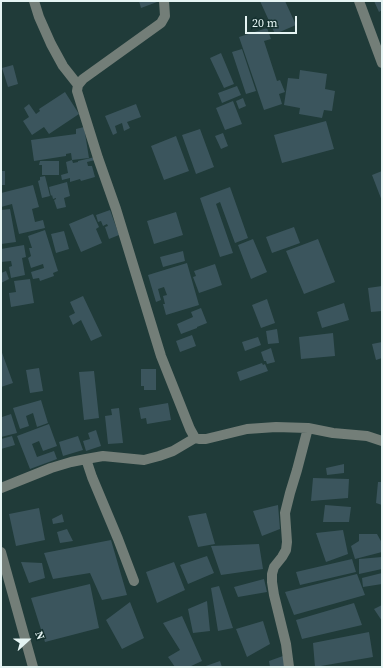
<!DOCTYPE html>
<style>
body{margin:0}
#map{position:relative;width:383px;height:668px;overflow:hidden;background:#203b39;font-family:"Source Serif 4",serif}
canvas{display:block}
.frame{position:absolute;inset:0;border:2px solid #e5f4f3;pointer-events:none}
.north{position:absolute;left:8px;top:620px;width:40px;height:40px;-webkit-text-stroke:3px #15312f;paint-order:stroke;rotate:69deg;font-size:11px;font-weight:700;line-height:16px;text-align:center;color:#e5f4f3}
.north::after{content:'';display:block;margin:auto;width:14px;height:18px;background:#e5f4f3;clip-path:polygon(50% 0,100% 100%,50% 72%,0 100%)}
.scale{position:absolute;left:245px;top:16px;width:52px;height:18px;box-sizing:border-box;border:2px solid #e5f4f3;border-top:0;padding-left:5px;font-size:12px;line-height:14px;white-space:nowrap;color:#e5f4f3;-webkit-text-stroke:3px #15312f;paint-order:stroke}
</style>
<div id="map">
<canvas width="383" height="668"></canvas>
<div class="frame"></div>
<div class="north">N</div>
<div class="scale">20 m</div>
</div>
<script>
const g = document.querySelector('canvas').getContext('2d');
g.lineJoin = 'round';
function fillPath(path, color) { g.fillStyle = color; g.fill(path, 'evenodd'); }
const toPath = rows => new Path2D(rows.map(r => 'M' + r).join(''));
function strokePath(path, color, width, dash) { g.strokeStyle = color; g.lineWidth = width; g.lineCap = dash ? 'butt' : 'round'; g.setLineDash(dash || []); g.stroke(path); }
const building = toPath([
 [139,1,157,1,157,2,141,8],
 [260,1,285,1,296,25,275,34],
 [374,1,382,1,382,10,379,12],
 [267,28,271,39,264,41,277,81,280,80,285,92,279,94,282,104,264,110,239,37],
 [242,49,256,91,246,94,232,52],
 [221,53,234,84,224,88,210,58],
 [13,65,18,84,8,87,2,68],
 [300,70,327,74,325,89,335,91,332,111,324,110,322,118,299,114,300,108,284,105,288,78,299,79],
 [237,86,241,95,222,103,218,93],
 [65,92,79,114,49,134,44,127,32,135,23,121,29,117,24,108,29,104,36,114,40,111,39,109],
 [243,98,246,106,239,109,236,101],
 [233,101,242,124,225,130,216,108],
 [136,104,141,117,127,122,130,128,124,131,122,123,115,126,117,133,113,135,105,116],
 [326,121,334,149,282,163,274,135],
 [84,127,89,158,72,160,71,153,66,154,66,156,34,161,31,140,76,134,76,129],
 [200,129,214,167,196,174,182,135],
 [223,133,228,146,221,149,215,136],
 [176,136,189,171,164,180,151,146],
 [95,157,95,160,87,162,88,166,92,166,95,177,81,181,80,179,70,182,70,178,62,180,61,175,68,173,66,162,72,160,73,163,78,162,78,161],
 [40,161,59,161,59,175,42,175,42,165,39,165],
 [1,171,5,171,5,185,1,185],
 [382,171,382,201,372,175],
 [45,176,50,196,42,198,38,181,40,180,40,177],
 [67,182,70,196,64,198,66,207,57,209,54,200,56,199,56,198,53,199,52,195,51,196,49,187],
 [33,185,39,207,32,209,35,222,43,220,45,228,19,234,12,204,1,207,1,193],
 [230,187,248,238,235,243,220,202,216,204,233,253,220,257,200,198],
 [10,209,16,242,1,244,1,210],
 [110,210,119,235,109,239,105,227,108,226,107,224,103,226,101,221,98,222,96,215],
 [176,212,183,235,154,244,147,221],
 [93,214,99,227,96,229,102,243,81,252,69,224],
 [294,227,300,243,272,253,266,237],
 [45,230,58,271,53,273,54,276,40,281,39,278,33,279,31,272,44,268,43,264,31,268,28,258,31,256,29,248,32,248,28,236],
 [64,231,69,249,56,253,51,234],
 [253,239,267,272,251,279,238,245],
 [318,239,335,282,304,294,286,251],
 [24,245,26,257,22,258,25,275,11,278,9,267,12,266,11,261,1,262,1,249],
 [183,251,185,261,163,267,160,257],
 [187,263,199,305,166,315,163,304,165,304,163,296,167,295,164,287,158,289,161,300,156,302,148,275],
 [215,264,222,285,199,293,193,277,196,276,194,271],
 [6,271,9,279,1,283,1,273],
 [30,279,34,303,11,307,9,293,16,292,14,281],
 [382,286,382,311,371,312,368,288],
 [83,296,102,336,91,341,81,320,73,325,69,316,75,313,70,302],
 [267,299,275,323,261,328,252,305],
 [344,303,349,320,322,328,317,312],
 [201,308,207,323,197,327,197,328,181,334,177,324,193,317,191,312],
 [277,329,279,343,268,344,266,331],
 [333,333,335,356,301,359,299,337],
 [192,335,196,346,180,352,176,341],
 [258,337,261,345,245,351,242,342],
 [382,342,382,358,376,360,372,344],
 [271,348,275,362,267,364,266,361,264,361,261,352],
 [1,350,13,383,1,387],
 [262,363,263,365,265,364,268,371,240,381,237,372],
 [39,368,43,391,30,393,26,370],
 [141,369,156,369,156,390,144,390,144,386,141,386],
 [94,371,99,418,84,420,79,372],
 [41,400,48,423,37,427,33,413,26,416,29,426,20,429,13,408],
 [168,403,171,420,147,424,146,418,141,419,139,408],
 [119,408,123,443,108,444,105,416,112,415,111,409],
 [1,414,2,417,11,414,17,433,1,437],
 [49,424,57,446,43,451,39,441,32,444,37,457,54,451,57,459,30,469,17,436],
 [96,430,101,446,86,451,83,441,90,439,88,433],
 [12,436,15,445,1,449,1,439],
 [78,436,83,450,63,456,59,442],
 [344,464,344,473,327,475,326,468],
 [313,478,349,479,348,498,311,501],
 [378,482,382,482,382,505,376,503],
 [278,505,280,529,262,536,253,511],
 [325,505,351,507,349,522,323,522],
 [39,508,45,540,16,546,9,514],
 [206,513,215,544,198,547,188,516],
 [62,514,64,522,53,524,52,519],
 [67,529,73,541,60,543,57,532],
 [343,530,348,554,326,562,316,533],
 [359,534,377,534,382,543,382,552,355,559,351,546,359,541],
 [111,540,127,595,102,600,90,573,53,579,44,553],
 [259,544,263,569,221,575,211,546],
 [207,556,214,573,188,584,180,565],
 [382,557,382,569,359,574,359,559],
 [352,559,356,572,300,585,296,572],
 [21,562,42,563,45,578,29,583],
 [174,562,185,590,157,603,146,572],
 [382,573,382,584,363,587,362,578],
 [357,574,365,595,294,615,285,592],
 [264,579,267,592,238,597,234,587],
 [90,584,99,628,45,642,31,598],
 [219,586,233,628,218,631,211,588],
 [207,601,210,631,193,633,188,609],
 [130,602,144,638,122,649,106,620],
 [354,603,362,625,302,639,296,620],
 [382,605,382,621,374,609],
 [182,616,202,661,189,667,175,667,168,657,180,650,163,623],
 [263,621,270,644,247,657,236,629],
 [369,632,373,657,315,667,313,643],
 [283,656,285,667,270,667,269,661],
 [220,661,222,667,203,667]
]);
const minor = toPath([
 [34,1,39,17,51,44,63,66,78,85],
 [164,1,165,16,161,23,83,79,78,85,77,91,98,158,116,209,161,356,190,429,195,438,199,439,206,439,247,429,276,427,308,428,333,433,367,436,382,441],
 [359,1,382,63],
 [86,459,92,477,118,539,134,581],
 [1,488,51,468,71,462,86,459,103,456,144,460,159,456,173,451,195,438],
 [1,552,33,667],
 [289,667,286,644,274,595,272,582,272,574,274,567,282,557,286,550,287,542,285,513,290,493,297,470,308,428]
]);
fillPath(building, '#3b555d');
strokePath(minor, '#737e78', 10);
</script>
